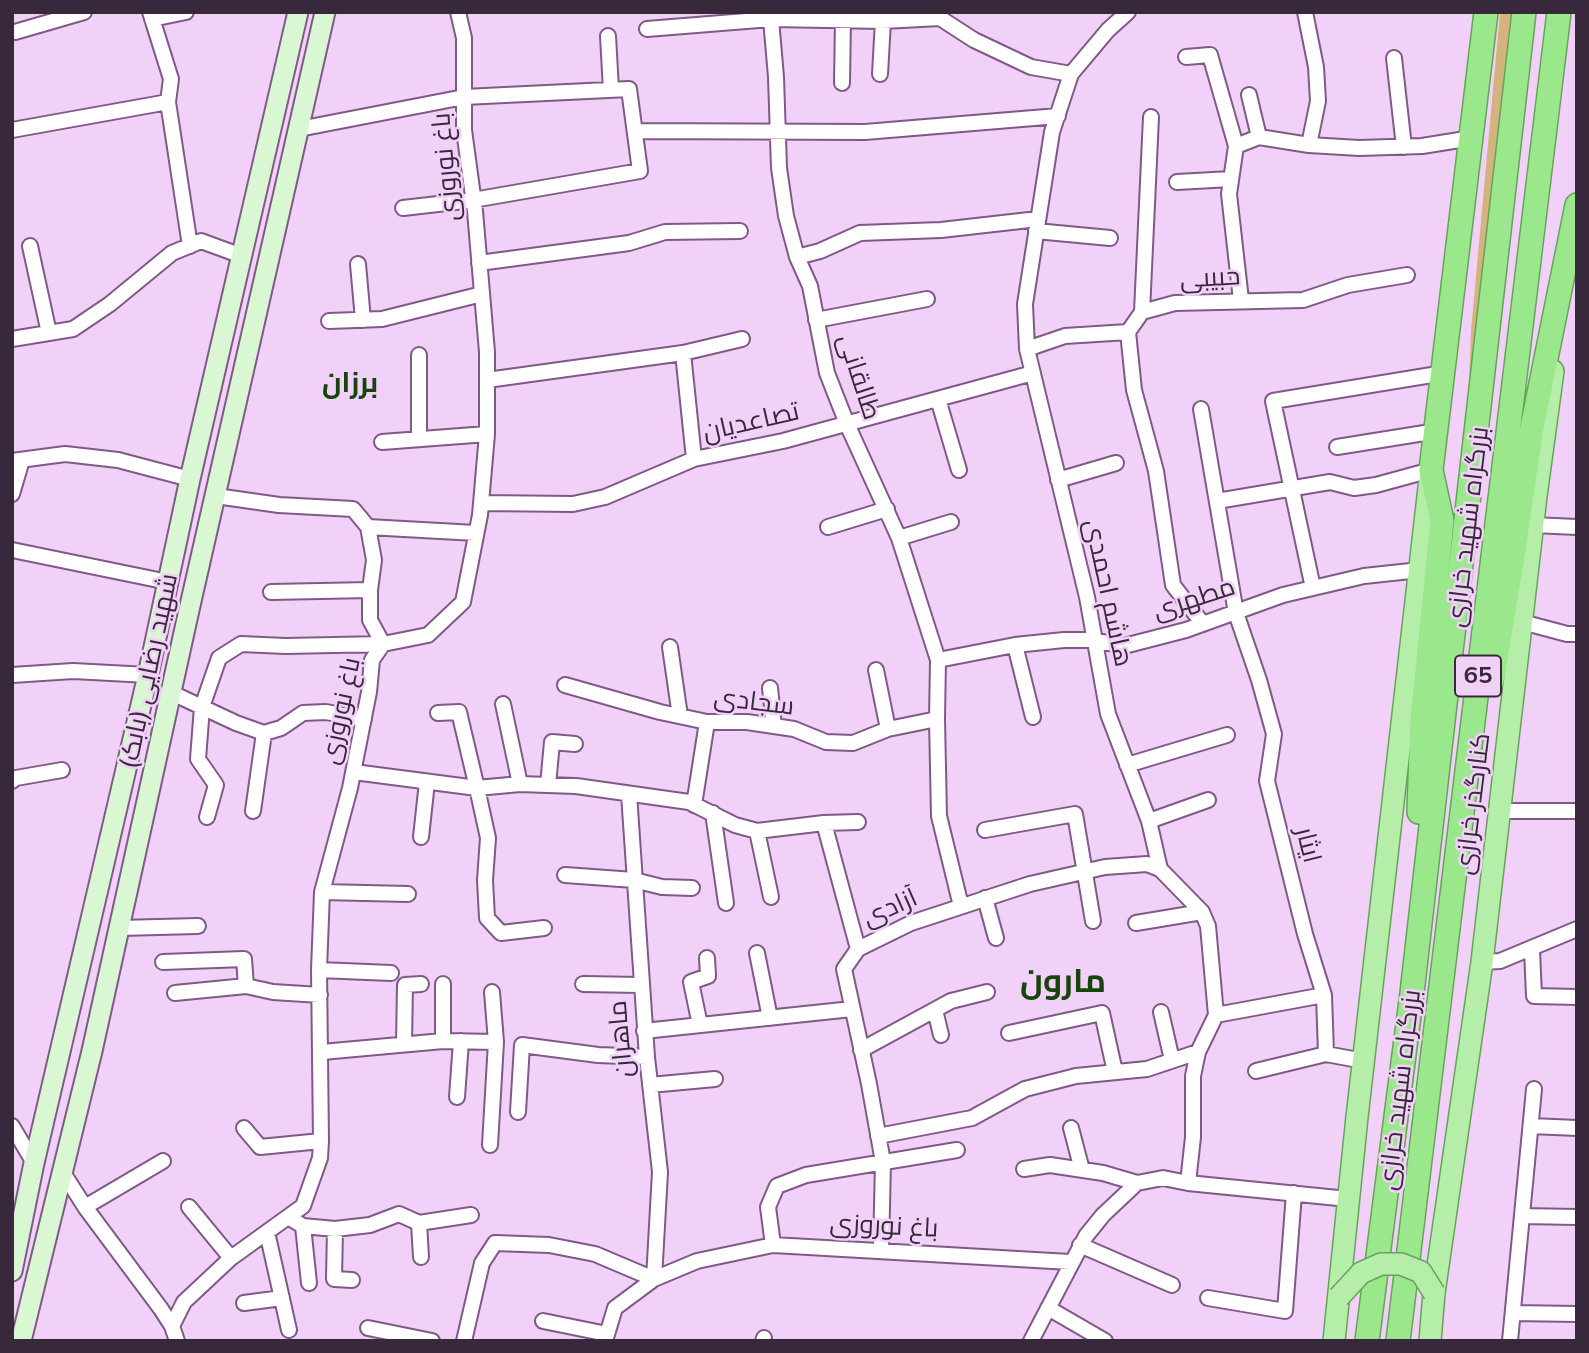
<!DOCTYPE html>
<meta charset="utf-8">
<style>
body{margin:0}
#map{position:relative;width:1589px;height:1353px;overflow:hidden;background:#f2d1f9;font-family:Mulish,sans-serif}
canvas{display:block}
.frame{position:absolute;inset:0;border:14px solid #38283b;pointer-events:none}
</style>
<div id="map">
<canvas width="1589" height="1353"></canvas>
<div class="frame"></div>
</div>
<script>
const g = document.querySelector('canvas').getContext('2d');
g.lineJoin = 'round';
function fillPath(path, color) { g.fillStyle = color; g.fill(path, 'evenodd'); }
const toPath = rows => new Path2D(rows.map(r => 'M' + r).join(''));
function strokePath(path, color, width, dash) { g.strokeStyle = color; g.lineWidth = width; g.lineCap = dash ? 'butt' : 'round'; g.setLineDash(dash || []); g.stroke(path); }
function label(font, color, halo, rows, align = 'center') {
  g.font = font + ' Mulish,Cairo,sans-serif'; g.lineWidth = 5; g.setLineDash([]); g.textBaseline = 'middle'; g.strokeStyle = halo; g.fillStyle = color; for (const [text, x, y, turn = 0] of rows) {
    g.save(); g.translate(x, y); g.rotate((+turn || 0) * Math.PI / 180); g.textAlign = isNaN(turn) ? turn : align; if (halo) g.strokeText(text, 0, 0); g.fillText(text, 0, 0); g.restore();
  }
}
const green = toPath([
 [1500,12,1516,12,1466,461,1471,331]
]);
const minor = toPath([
 [150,12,171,79,168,102,190,246],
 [936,12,940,18,974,40,1031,67,1071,74],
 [1128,12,1108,30,1071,74,1052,132,1025,304,1027,349,1087,597,1108,714,1149,821,1160,869,1202,912,1208,926,1216,1015,1198,1052,1193,1076,1193,1137,1188,1183],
 [1305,12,1316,67,1318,101,1309,145],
 [152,19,186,12],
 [771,19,776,77,779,168,786,216,797,257,810,286,827,373,847,424,899,538,938,660,937,719,939,816,961,906],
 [647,29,771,19,883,21,940,18],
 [15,32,84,12],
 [608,36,611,90],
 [1186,57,1210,55,1236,146],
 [1394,58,1404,147],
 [880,74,883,21],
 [842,83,843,20],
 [1249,95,1259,137],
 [299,129,464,97,629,89,640,171,473,200,403,208],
 [12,130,168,102],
 [635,131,865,132,1058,116],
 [1177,182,1231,179],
 [1036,231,1110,238],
 [30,246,49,333],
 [797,257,820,251,860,233,941,230,1038,219],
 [479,263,629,243,665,232,740,231],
 [358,264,363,320],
 [1241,300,1229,194,1236,146,1259,137,1309,145,1359,148,1422,146,1472,138],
 [1142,312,1151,117],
 [816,320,927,299],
 [329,321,382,319,482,294],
 [1128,332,1134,390,1156,471,1173,585,1203,624],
 [12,339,73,329,110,304,172,253,201,241,242,256],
 [1027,349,1065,336,1128,332,1142,312,1175,303,1303,300,1348,285,1407,275],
 [683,353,694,459],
 [487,380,683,353,742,339],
 [938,399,959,470],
 [1201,409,1236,613,1259,680,1274,734,1267,781,1305,934,1324,995,1326,1054,1364,1061],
 [419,439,419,355],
 [382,442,487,434],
 [1337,447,1437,431],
 [12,461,65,454,118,460,190,479],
 [1058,480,1116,463],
 [12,494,22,460],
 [1217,501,1330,482,1354,488,1376,485,1431,470],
 [481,503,573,504,605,497,694,459,783,441,1033,373],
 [1533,525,1577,527],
 [368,527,476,533],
 [828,527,887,509],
 [899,538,951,522],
 [12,550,168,582],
 [1313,588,1273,401,1444,373],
 [271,592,370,590],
 [1522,622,1567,634,1577,634],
 [1015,645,1033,717],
 [670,647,680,716],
 [938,660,1015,645,1064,640,1093,640,1124,646,1186,630,1283,595,1364,576,1420,570],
 [876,670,888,729],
 [12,675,73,671,148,675],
 [565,685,660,712,707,722,747,722,794,729,826,742,853,743,888,729,937,719],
 [770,688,774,726],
 [172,693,236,723,264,733,281,728,303,713,326,712,364,719],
 [503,704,520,784],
 [438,713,459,712,477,788,488,838,485,880,487,918,501,933,544,928],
 [1127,765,1227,735],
 [354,772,477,788,520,784,576,786,689,802,735,825,757,831,824,823,858,822],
 [12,781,16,778,62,770],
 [548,785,552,742,575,744],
 [694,805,707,722],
 [253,811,264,733],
 [1501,811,1577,811],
 [713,813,726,903],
 [207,817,216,785,198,759,202,707,219,658,241,644,285,646,383,644,370,620,370,590,374,560,368,527,353,509,279,505,216,496],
 [1149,821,1208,800],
 [824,823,858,949],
 [985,830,1075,814,1093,921],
 [757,831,771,897],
 [421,837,427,782],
 [565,875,634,880,662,887,692,888],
 [322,892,408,894],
 [985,898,996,938],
 [1136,923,1202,912],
 [119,928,198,926],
 [1532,950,1534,996,1577,997],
 [757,953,770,1018],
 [163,962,244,959,246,986],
 [1482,962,1500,961,1577,929],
 [319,970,391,973],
 [583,984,641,985],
 [175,993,246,986,273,992,320,995],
 [935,1010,941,1035],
 [1161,1012,1172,1060],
 [1216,1015,1324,995],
 [700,1025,691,982,708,976,707,958],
 [644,1031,852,1009],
 [1009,1033,1102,1013,1115,1072],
 [443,1041,443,984],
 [404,1044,405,985,421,984],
 [861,1050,951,1001,987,992],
 [322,1052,443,1041,496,1042],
 [1256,1071,1326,1054],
 [650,1085,715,1079],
 [457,1097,461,1041],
 [518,1112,522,1045,598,1055,647,1057],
 [12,1126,34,1163],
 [1531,1126,1577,1128],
 [244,1128,260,1147,321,1141],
 [1071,1128,1082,1170],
 [878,1136,972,1118,1025,1089,1076,1076,1147,1069,1198,1052],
 [490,1145,496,1042,492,992],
 [1024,1169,1050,1165,1103,1173,1137,1183,1163,1178,1188,1183,1348,1199],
 [62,1171,85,1207,161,1309,172,1326,177,1341],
 [85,1207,163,1161],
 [189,1207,231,1258],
 [1522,1216,1577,1217],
 [288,1217,303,1226,335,1229,370,1225,399,1214,419,1223,471,1215],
 [419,1223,421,1257],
 [303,1226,309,1283],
 [335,1229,334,1279,352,1280],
 [267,1232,289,1330],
 [773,1245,768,1207,777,1186,806,1175,957,1150],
 [1080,1245,1172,1285],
 [881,1250,883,1162,869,1084,844,969,858,949,911,923,1030,884,1105,867,1147,864,1160,869],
 [1208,1298,1285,1311,1294,1193],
 [244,1303,282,1298],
 [1048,1308,1105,1341],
 [1513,1313,1577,1314],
 [543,1321,607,1334],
 [172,1326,184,1302,231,1258,303,1206,320,1158,321,1141,319,970,322,892,350,788,369,692,372,660,383,644,428,635,463,602,480,515,487,434,487,352,475,211,464,130,464,38,458,12],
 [368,1328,432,1341],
 [464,1341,482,1263,495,1243,549,1245,595,1254,654,1279,660,1172,647,1057,629,794],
 [605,1341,615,1308,654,1279,697,1261,773,1245,1070,1262],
 [763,1341,764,1338],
 [1031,1341,1086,1236,1103,1215,1137,1183],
 [1510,1341,1534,1089]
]);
const secondary = toPath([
 [12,1271,34,1163,148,675,190,479,298,12],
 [21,1341,92,1051,189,610,325,12]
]);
const primary = toPath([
 [1334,1341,1357,1117,1430,479],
 [1430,1341,1434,1293,1482,962,1536,496,1553,371]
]);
const trunk = toPath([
 [1492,681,1514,550,1531,433,1577,205],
 [1419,812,1422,720,1442,521,1431,470,1486,12],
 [1367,1341,1412,993,1524,12],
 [1398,1341,1559,12]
]);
const primaryBridge = toPath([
 [1339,1297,1361,1273,1381,1264,1401,1264,1421,1272,1434,1293]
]);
const shields = [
 [1478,676,46]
];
const shieldNames = [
 ["65",1478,676]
];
const streetNames = [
 ["باغ نوروزی",446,167,-95],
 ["حبیبی",1210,278,-3],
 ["طالقانی",859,377,72],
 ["تصاعدیان",751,422,-13],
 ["بزرگراه شهید خرازی",1468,527,-83],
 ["هاشم احمدی",1108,593,78],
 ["مطهری",1194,599,-18],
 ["شهید رضایی (بابک)",149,671,-78],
 ["سجادی",754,702,7],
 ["باغ نوروزی",341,711,-78],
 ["کنارگذر خرازی",1473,804,-83],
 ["ایثار",1308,845,76],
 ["آزادی",890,908,-24],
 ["ماهران",621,1039,-95],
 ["بزرگراه شهید خرازی",1400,1090,-83],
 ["باغ نوروزی",884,1226,3]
];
const neighbourhoodNames = [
 ["برزان",350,384]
];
const districtNames = [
 ["مارون",1063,982]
];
fillPath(green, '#d4b47e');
strokePath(minor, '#805a87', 18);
strokePath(secondary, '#805a87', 23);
strokePath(primary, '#68a25d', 24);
strokePath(trunk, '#68a25d', 26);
strokePath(minor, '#fff', 14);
strokePath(secondary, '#daf7d4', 19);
strokePath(primary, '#b4eea9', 21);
strokePath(trunk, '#9be88c', 23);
strokePath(primaryBridge, '#68a25d', 24, []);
strokePath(primaryBridge, '#b4eea9', 21);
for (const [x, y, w] of shields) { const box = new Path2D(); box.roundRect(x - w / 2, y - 20.5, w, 41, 5); g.fillStyle = '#f2d1f9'; g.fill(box); strokePath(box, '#38283b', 2); }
label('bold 24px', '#38283b', null, shieldNames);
label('26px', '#38283b', '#f2d1f9', streetNames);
label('bold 28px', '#16450c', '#f2d1f9', neighbourhoodNames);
label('bold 33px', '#16450c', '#f2d1f9', districtNames);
</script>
